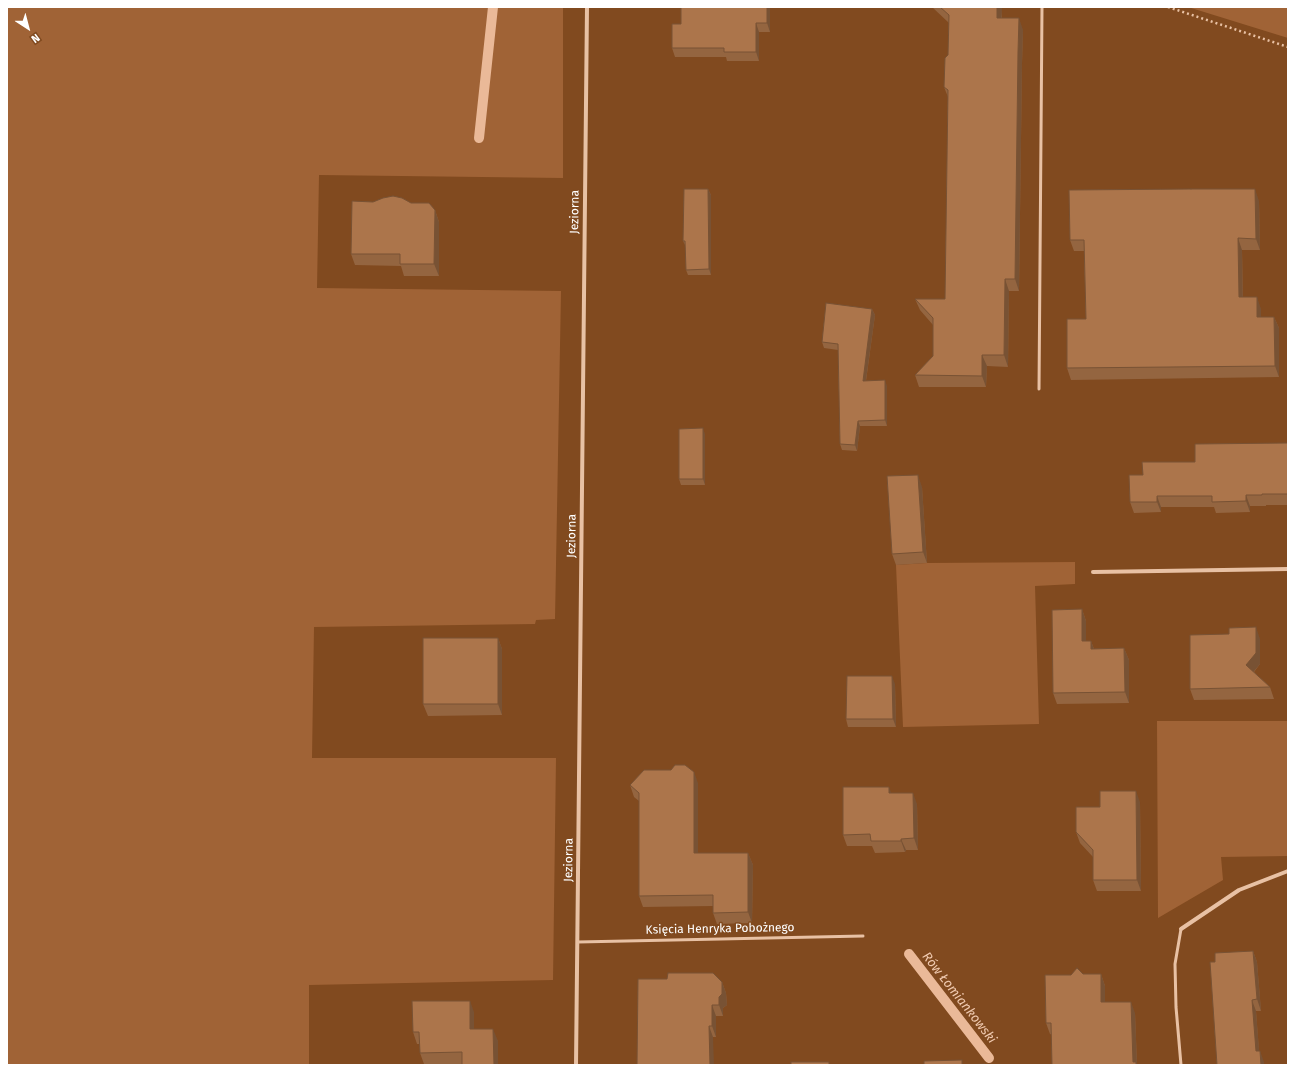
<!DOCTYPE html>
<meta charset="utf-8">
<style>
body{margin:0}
#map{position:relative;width:1295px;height:1072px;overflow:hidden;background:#814a1f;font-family:"Fira Sans",sans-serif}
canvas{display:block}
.frame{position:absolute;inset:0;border:8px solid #fff;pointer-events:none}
.north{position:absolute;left:8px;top:8px;width:40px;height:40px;-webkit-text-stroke:3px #814a1f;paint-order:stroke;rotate:144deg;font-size:11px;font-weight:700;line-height:16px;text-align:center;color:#fff}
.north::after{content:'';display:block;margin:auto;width:14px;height:18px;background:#fff;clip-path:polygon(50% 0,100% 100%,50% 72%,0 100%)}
</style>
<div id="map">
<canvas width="1295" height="1072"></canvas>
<div class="frame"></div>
<div class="north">N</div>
</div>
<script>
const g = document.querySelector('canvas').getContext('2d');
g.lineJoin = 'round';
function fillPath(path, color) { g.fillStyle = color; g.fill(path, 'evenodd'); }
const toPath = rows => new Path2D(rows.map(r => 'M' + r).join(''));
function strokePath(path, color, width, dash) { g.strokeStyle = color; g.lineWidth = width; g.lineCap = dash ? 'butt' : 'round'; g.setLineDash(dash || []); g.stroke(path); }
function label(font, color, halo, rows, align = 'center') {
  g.font = font + ' "Fira Sans",sans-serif'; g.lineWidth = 3; g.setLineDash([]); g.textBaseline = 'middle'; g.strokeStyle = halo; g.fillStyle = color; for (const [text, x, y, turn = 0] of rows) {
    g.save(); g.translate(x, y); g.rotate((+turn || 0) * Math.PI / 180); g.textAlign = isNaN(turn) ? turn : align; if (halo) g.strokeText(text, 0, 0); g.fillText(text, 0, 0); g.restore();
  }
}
const green = toPath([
 [7,7,563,7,563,178,319,175,317,288,561,291,555,619,536,620,535,624,314,627,312,758,556,758,553,980,309,985,309,1065,7,1065],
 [1188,7,1288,7,1288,38],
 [1075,562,1075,584,1035,586,1039,724,903,727,896,565,927,563],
 [1157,721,1288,721,1288,856,1221,857,1223,880,1158,918]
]);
const stream = toPath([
 [479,138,493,7],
 [909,954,989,1058]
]);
const path = toPath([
 [1168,7,1288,47]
]);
const lane = toPath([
 [1039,389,1042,7],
 [578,942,863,936],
 [1181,1065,1176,1007,1175,964,1181,929]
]);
const street = toPath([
 [1093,572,1288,569],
 [1181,929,1239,890,1288,871],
 [576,1065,587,7]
]);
const wall = toPath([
 [681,7,770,7,770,32,759,32,759,61,727,61,726,57,675,57,672,48,681,24],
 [932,7,1001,7,1002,18,1023,30,1022,64,1019,291,1009,291,1008,367,987,366,986,387,919,387,915,375,933,356,933,325,920,310,915,299,945,299,948,97,944,87,948,55,949,23],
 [708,189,711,195,711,275,688,275,686,270,686,247,683,241],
 [1259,201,1260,250,1242,250,1243,297,1261,309,1261,317,1274,317,1279,328,1279,377,1071,380,1067,368,1086,319,1084,251,1074,251,1070,240],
 [411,203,435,210,439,222,439,276,404,276,401,266,355,265,351,254],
 [872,309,875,315,866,381,887,386,887,426,860,426,857,451,842,450,840,444,838,350,824,348,822,342],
 [705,434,705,485,681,485,679,479],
 [1288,443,1288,505,1266,505,1266,506,1250,506,1250,512,1216,513,1214,507,1161,507,1161,512,1134,513,1130,502,1143,475,1195,462],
 [922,487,927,563,896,565,892,554],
 [1082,609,1086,621,1086,641,1091,641,1094,649,1124,648,1129,660,1129,703,1057,704,1053,693],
 [498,638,502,649,502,715,428,716,423,704],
 [1260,639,1260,664,1254,672,1270,687,1274,699,1194,700,1190,689],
 [895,684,896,727,848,727,846,719],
 [698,783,698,853,748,853,753,865,752,923,717,924,713,913,713,906,643,907,639,896,639,801,634,797,630,785],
 [892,793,917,804,918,850,906,850,905,852,875,853,872,846,847,846,843,835],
 [1140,802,1141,891,1097,891,1093,880,1093,857,1080,843,1076,832,1100,807],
 [1253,951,1257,962,1261,1011,1256,1011,1259,1051,1264,1062,1215,962],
 [1083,974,1101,974,1105,986,1105,1002,1135,1013,1137,1064,1050,1034,1046,1023],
 [722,982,726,993,727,1005,723,1008,723,1016,716,1016,716,1037,713,1037,637,1065],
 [474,1012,474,1029,498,1041,462,1064,424,1064,420,1053,420,1044,417,1044,413,1032]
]);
const shadedWall = toPath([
 [767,7,770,7,770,32,767,23],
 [997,7,1001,7,1002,8,1001,29,997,18],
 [1019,18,1023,30,1022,64,1019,291,1015,279,1018,52],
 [756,23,759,32,759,61,756,52],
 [708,189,711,195,711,275,709,269],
 [1255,189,1259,201,1260,250,1256,239],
 [435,210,439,222,439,276,434,264],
 [1238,238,1242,250,1243,309,1239,297],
 [1005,279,1009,291,1008,367,1004,355],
 [1257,297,1261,309,1261,328,1257,317],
 [872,309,875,315,865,387,863,381],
 [1274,317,1279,328,1279,377,1275,366],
 [982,355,987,366,986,387,982,376],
 [885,380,887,386,887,426,885,420],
 [858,421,860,426,857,451,855,445],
 [703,428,705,434,705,485,703,479],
 [918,475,922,487,927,563,923,552],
 [1246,495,1250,506,1250,512,1246,501],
 [1157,496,1161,507,1161,512,1157,502],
 [1082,609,1086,621,1086,653,1082,641],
 [1256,627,1260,639,1260,664,1250,676,1246,665],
 [498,638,502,649,502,715,498,704],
 [1091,641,1095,652,1091,649],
 [1124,648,1129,660,1129,703,1125,692],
 [892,676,895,684,896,727,893,719],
 [694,772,698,783,698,864,694,853],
 [889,787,893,798,889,793],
 [1136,791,1140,802,1141,891,1137,880],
 [913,793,917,804,918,850,914,838],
 [901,839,906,850,905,852,901,841],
 [748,853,753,865,752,923,748,912],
 [1253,951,1257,962,1261,1011,1257,999],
 [1101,974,1105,986,1105,1013,1101,1002],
 [722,982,726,993,727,1005,723,1008,723,1016,719,1005,719,997],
 [1252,1000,1256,1011,1260,1062,1256,1051],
 [470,1001,474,1012,474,1041,470,1029],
 [1131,1002,1135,1013,1137,1065,1134,1065,1133,1062],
 [712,1005,716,1016,716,1037,712,1026],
 [709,1026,713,1037,714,1065,710,1065],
 [493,1029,498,1041,498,1065,494,1065],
 [1260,1051,1264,1062,1264,1065,1261,1065]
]);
const building = toPath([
 [681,7,767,7,767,23,756,23,756,52,724,52,724,48,672,48,672,24,681,24,681,7],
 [940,7,997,7,997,18,1019,18,1018,52,1015,279,1005,279,1004,355,982,355,982,376,915,375,933,356,933,318,915,299,945,299,948,90,944,87,945,58,948,55,949,15,940,7],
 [684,189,708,189,709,269,686,270,685,241,683,241,684,189],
 [1191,189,1255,189,1256,239,1238,238,1239,297,1257,297,1257,317,1274,317,1275,366,1067,368,1067,319,1086,319,1084,240,1070,240,1069,190,1191,189],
 [393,196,402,198,411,203,429,203,435,210,434,264,400,264,400,254,351,254,352,201,373,202,383,198,393,196],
 [826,303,872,309,863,381,885,380,885,420,858,421,855,445,840,444,838,344,822,342,826,303],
 [703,428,703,479,679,479,679,429,703,428],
 [1288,443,1288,494,1262,494,1262,495,1246,495,1246,501,1212,502,1212,496,1157,496,1157,502,1130,502,1129,475,1143,475,1142,462,1195,462,1195,444,1288,443],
 [918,475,923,552,892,554,887,476,918,475],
 [1082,609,1082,641,1091,641,1091,649,1124,648,1125,692,1053,693,1052,610,1082,609],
 [1256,627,1256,653,1246,665,1270,687,1190,689,1190,635,1229,634,1229,628,1256,627],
 [423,638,498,638,498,704,423,704,423,638],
 [847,676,892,676,893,719,846,719,847,676],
 [675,765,685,765,694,772,694,853,748,853,748,912,713,913,713,895,639,896,639,793,630,785,644,770,671,770,675,765],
 [843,787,889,787,889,793,913,793,914,838,901,839,901,841,871,841,870,834,843,835,843,787],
 [1100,791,1136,791,1137,880,1093,880,1093,850,1076,832,1076,807,1100,807,1100,791],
 [1253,951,1257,999,1252,1000,1256,1051,1260,1051,1261,1065,1217,1065,1210,962,1215,962,1215,953,1253,951],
 [1077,968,1083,974,1101,974,1101,1002,1131,1002,1133,1062,1136,1062,1136,1065,1052,1065,1051,1023,1046,1023,1045,975,1071,975,1077,968],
 [668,973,713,973,722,982,722,994,719,997,719,1005,712,1005,712,1026,709,1026,710,1065,637,1065,638,979,667,979,668,973],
 [412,1001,470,1001,470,1029,493,1029,494,1065,462,1065,462,1052,420,1053,419,1032,413,1032,412,1001],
 [962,1060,962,1065,985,1064,985,1065,924,1065,924,1061,962,1060],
 [791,1062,829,1062,829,1065,791,1065,791,1062]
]);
const streetNames = [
 ["Jeziorna",575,212,-89],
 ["Jeziorna",572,536,-89],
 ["Jeziorna",569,860,-89],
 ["Księcia Henryka Pobożnego",720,929,-1]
];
const waterNames = [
 ["Rów Łomiankowski",959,998,52]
];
fillPath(green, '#a06336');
strokePath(stream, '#eab998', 10);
strokePath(path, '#e8c1a4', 2.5, [2, 3]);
strokePath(lane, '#e8c1a4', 3);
strokePath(street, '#e8c1a4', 4);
fillPath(wall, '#946540');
fillPath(shadedWall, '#785234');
fillPath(building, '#ac754b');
strokePath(building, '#785234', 1);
label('12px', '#fff', '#814a1f', streetNames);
label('italic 13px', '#f0cab0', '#814a1f', waterNames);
</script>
